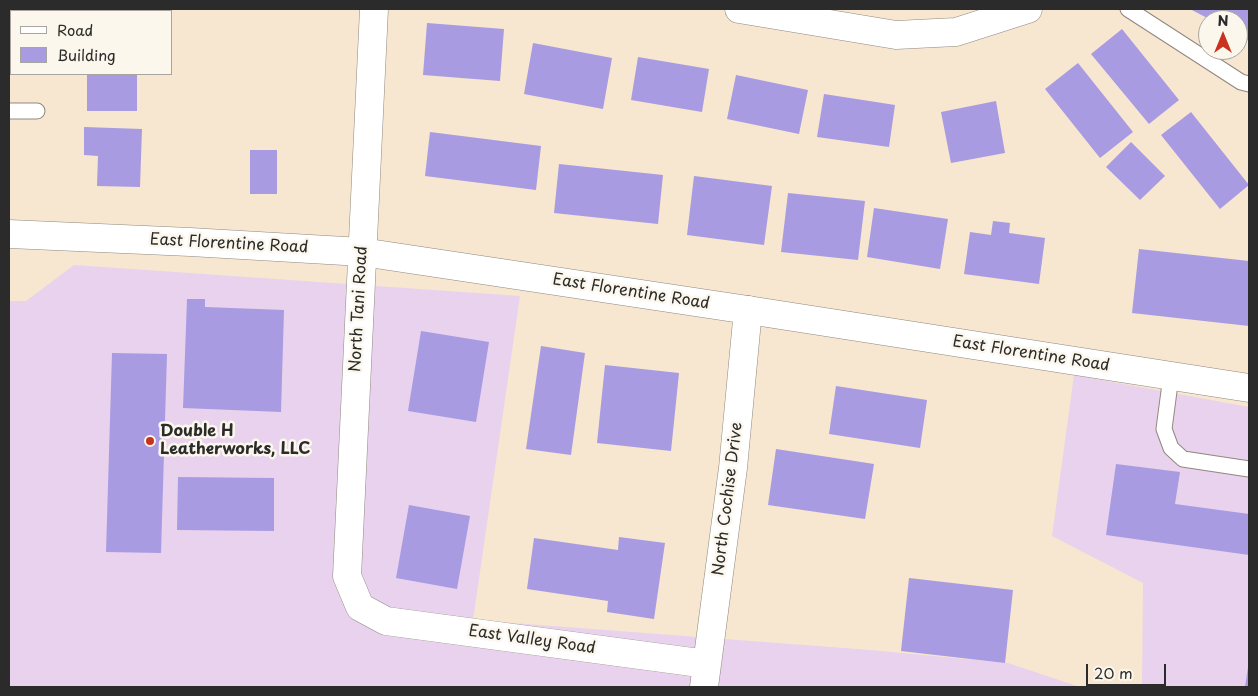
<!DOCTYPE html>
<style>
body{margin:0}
#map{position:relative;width:1258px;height:696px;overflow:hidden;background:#f7e6d0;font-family:"Playpen Sans",sans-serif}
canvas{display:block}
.frame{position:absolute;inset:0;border:10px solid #2b2b2b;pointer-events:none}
.legend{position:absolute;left:10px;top:10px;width:162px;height:65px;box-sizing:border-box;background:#fbf7ec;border:1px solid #a8a59f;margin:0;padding:6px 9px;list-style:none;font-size:15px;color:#2b2b2b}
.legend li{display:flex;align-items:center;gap:10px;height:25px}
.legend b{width:25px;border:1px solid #a8a59f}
.north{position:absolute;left:1198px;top:10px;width:50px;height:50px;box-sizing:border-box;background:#fbf7ec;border:1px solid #a8a59f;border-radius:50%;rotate:0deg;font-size:14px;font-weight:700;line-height:20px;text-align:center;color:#2b2b2b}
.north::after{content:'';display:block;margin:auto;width:18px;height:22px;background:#c8321e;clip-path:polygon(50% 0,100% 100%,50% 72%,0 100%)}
.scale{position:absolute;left:1086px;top:664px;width:80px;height:22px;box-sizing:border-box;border:2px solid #2b2b2b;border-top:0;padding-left:6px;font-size:15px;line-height:18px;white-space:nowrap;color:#2b2b2b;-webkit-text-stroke:4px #fbf7ec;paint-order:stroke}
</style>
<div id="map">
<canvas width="1258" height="696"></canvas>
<div class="frame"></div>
<ul class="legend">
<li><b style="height:6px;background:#fff"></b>Road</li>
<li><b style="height:14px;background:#a89be1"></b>Building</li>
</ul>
<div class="north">N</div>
<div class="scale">20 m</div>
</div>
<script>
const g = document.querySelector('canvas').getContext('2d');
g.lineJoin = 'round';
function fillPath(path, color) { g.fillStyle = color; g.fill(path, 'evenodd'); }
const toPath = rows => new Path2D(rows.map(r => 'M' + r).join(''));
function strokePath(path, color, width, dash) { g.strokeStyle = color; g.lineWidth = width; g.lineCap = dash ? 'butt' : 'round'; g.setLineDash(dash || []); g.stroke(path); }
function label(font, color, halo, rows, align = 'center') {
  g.font = font + ' "Playpen Sans",sans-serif'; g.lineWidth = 5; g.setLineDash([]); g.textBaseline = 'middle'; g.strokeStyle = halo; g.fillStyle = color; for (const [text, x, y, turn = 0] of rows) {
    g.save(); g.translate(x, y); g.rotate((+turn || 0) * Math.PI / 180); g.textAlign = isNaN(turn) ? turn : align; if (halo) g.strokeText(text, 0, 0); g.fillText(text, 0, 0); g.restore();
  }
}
const built = toPath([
 [74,265,520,296,473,620,870,650,1008,663,1080,687,9,687,9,301,26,301],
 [1074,375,1249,407,1249,687,1142,687,1143,583,1052,536]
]);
const building = toPath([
 [102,9,148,9,148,11,102,11],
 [1190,9,1249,9,1249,41,1238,35,1238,20,1211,20],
 [427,23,504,29,500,81,423,75],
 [1122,29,1179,100,1149,124,1091,54],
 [533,43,612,58,603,109,524,94],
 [638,57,709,69,702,112,631,100],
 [1078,63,1133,132,1100,158,1045,89],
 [87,74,137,74,137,111,87,111],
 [736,75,808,90,799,134,727,119],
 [824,94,895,105,889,147,817,137],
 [996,101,1005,153,951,163,941,112],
 [1191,112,1249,185,1220,209,1161,135],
 [84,127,142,129,140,187,97,186,98,156,84,155],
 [430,132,541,146,536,190,425,176],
 [1131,142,1165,176,1140,200,1106,167],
 [250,150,277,150,277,194,250,194],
 [559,164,663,175,658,224,554,213],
 [694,176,772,186,764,245,687,235],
 [788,193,865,201,858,260,781,252],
 [874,208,948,219,940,269,867,257],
 [993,221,1010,223,1009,233,1045,238,1039,284,964,274,970,232,991,235],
 [1139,249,1249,261,1249,326,1132,313],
 [187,299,205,299,205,307,284,310,281,412,183,408],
 [421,331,489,342,476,422,408,411],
 [541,346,585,353,571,455,526,449],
 [112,353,167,354,161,553,106,552],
 [605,365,679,373,671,451,597,443],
 [836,386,927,400,920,448,829,434],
 [776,449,874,464,865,519,768,505],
 [1116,464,1180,472,1175,504,1249,514,1249,555,1106,535],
 [178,477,274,478,274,531,177,530],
 [409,505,470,516,457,589,396,578],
 [619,537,665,543,654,619,607,612,608,601,527,589,534,538,618,550],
 [909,578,1013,590,1005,663,901,651],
 [1248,667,1249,687,1245,687]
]);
const service = toPath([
 [1128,9,1241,82,1249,84],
 [9,111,37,111],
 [1171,376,1164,429,1171,448,1183,459,1249,469]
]);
const minor = toPath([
 [374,9,347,576,360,607,386,621,707,664],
 [739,9,896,35,956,32,1028,9],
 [704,687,733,468,748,310]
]);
const tertiary = toPath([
 [9,234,190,242,362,252,748,310,1249,388]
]);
const markers = [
 [150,441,5,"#c8321e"]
];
const streetNames = [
 ["East Florentine Road",229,244,3],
 ["East Florentine Road",631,292,9],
 ["North Tani Road",359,309,-87],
 ["East Florentine Road",1031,354,9],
 ["North Cochise Drive",728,499,-83],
 ["East Valley Road",532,640,8]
];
const poiNames = [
 ["Double H",160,432],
 ["Leatherworks, LLC",160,450]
];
fillPath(built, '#e8d2ee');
fillPath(building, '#a89be1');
strokePath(service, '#91887e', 17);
strokePath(minor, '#91887e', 29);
strokePath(tertiary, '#91887e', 29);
strokePath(service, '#fff', 15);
strokePath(minor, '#fff', 28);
strokePath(tertiary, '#fff', 28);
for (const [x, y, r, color] of markers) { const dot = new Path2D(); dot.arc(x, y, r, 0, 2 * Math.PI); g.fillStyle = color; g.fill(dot); strokePath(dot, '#fbf7ec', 2); }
label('16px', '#2b2b2b', '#fbf7ec', streetNames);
label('bold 16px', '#2b2b2b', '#fbf7ec', poiNames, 'left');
</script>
